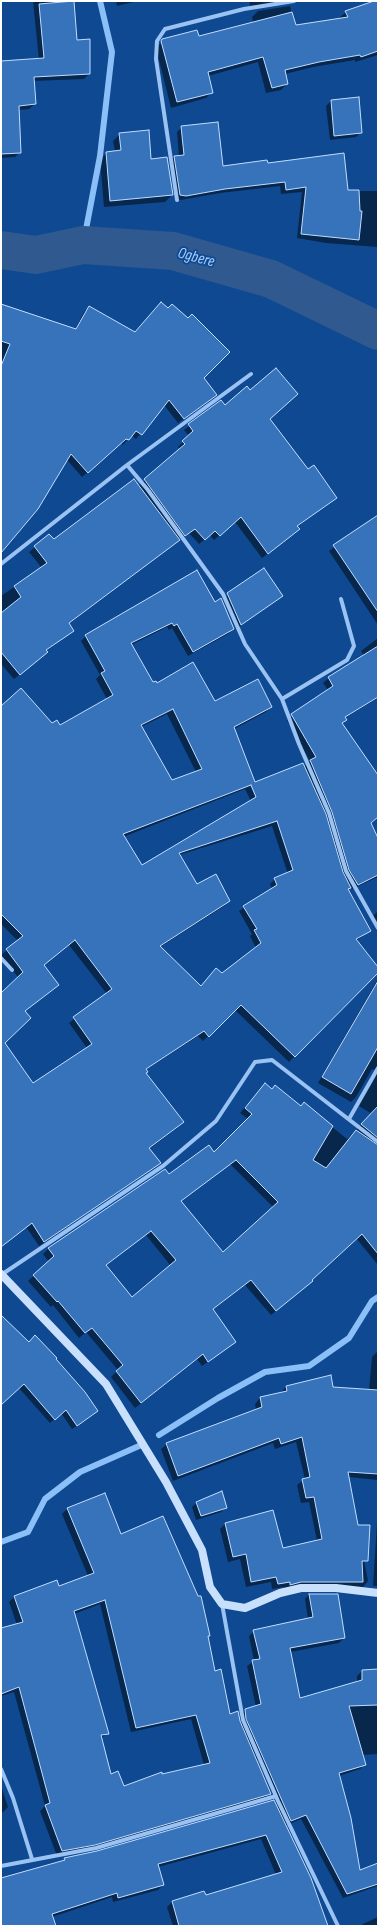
<!DOCTYPE html>
<style>
body{margin:0}
#map{position:relative;width:379px;height:1927px;overflow:hidden;background:#0f4991;font-family:"Sofia Sans Condensed",sans-serif}
canvas{display:block}
.frame{position:absolute;inset:0;border:2px solid #fff;pointer-events:none}
</style>
<div id="map">
<canvas width="379" height="1927"></canvas>
<div class="frame"></div>
</div>
<script>
const g = document.querySelector('canvas').getContext('2d');
g.lineJoin = 'round';
function fillPath(path, color) { g.fillStyle = color; g.fill(path, 'evenodd'); }
const toPath = rows => new Path2D(rows.map(r => 'M' + r).join(''));
function strokePath(path, color, width, dash) { g.strokeStyle = color; g.lineWidth = width; g.lineCap = dash ? 'butt' : 'round'; g.setLineDash(dash || []); g.stroke(path); }
function label(font, color, halo, rows, align = 'center') {
  g.font = font + ' "Sofia Sans Condensed",sans-serif'; g.lineWidth = 3.5; g.setLineDash([]); g.textBaseline = 'middle'; g.strokeStyle = halo; g.fillStyle = color; for (const [text, x, y, turn = 0] of rows) {
    g.save(); g.translate(x, y); g.rotate((+turn || 0) * Math.PI / 180); g.textAlign = isNaN(turn) ? turn : align; if (halo) g.strokeText(text, 0, 0); g.fillText(text, 0, 0); g.restore();
  }
}
const shadow = toPath([
 [33,1,73,1,76,42,89,74,84,79,33,81,35,104,29,109,19,110,20,152,15,157,1,158,1,62,39,60],
 [116,1,138,1,117,6],
 [249,1,285,1,251,9],
 [378,1,378,55,355,62,355,60,313,67,285,74,287,84,281,90,266,93,258,62,208,76,212,92,206,98,171,108,156,48,162,42,198,37,253,22,252,17,258,11,290,6,295,27,341,19,340,17,346,12],
 [358,98,361,132,356,137,330,140,326,106,331,101],
 [182,127,222,167,267,164,347,191,378,191,378,247,326,243,297,238,302,192,281,194,280,186,220,193,181,200,175,199,170,162,174,157,179,157,177,132],
 [120,134,150,160,172,195,165,202,104,207,100,159,107,153,115,152,113,141],
 [161,303,203,378,210,400,178,423,164,405,136,439,131,435,123,445,121,443,82,477,67,460,1,552,1,306,75,330,84,312,89,307,135,333],
 [221,402,224,406,269,419,308,471,336,498,296,527,298,529,293,534,262,558,235,522,214,540,210,535,199,544,189,533,68,624,73,630,46,651,41,657,14,679,1,664,1,596,42,568,29,552,49,536,54,541,138,486,181,450,178,447,189,436,184,430],
 [378,516,378,625,329,551],
 [264,569,282,596,236,629,223,599],
 [214,603,233,629,228,634,188,656,172,628,169,630,167,627,131,645,152,684,215,703,271,707,266,712,234,729,254,784,304,767,310,761,287,720,328,690,323,683,329,678,364,656,361,651,378,638,378,698,344,718,345,720,342,724,375,773,378,770,378,817,370,823,378,841,378,877,352,889,351,887,348,890,369,931,356,941,378,968,378,971,289,1062,235,1010,203,1041,198,1036,145,1070,145,1073,178,1127,149,1149,160,1163,39,1246,26,1227,1,1247,1,993,3,1043,33,1084,87,1048,69,1023,107,994,69,945,43,965,58,985,37,1002,1,955,18,941,1,924,1,707,51,725,60,726,107,699,96,679,100,675,81,641,86,636],
 [167,714,196,772,171,782,141,727],
 [250,786,252,786,258,802],
 [245,789,251,801,141,866,123,837],
 [272,826,288,874,275,879,270,884,272,889,239,911,252,934,250,936,256,948,222,974,200,987,160,947,224,906,229,901,197,885,179,855],
 [378,911,378,924,373,916],
 [378,979,378,1265,356,1238,306,1286,271,1315,245,1285,212,1310,229,1347,202,1366,197,1359,135,1408,111,1377,118,1370,86,1332,79,1338,53,1305,51,1307,28,1281,49,1262,43,1254,49,1248,169,1175,214,1154,248,1119,240,1113,265,1084,300,1107,304,1104,347,1139,372,1114,359,1106,376,1076,376,1071,372,1069,356,1097,351,1102,318,1083],
 [230,1164,273,1207,223,1253,180,1201],
 [146,1235,171,1266,132,1298,105,1266],
 [1,1316,96,1411,92,1416,72,1429,61,1413,50,1423,19,1388,1,1404],
 [378,1351,378,1480,348,1477,368,1581,363,1587,285,1590,284,1587,272,1589,271,1582,246,1587,240,1559,228,1562,220,1529,225,1524,273,1511,282,1549,317,1541,309,1502,301,1503,297,1485,305,1479,296,1442,275,1449,273,1443,173,1481,161,1449,167,1444,256,1410,255,1404,260,1398,280,1393,286,1387,333,1388,369,1390,372,1357],
 [104,1494,121,1535,209,1636,207,1637,214,1672,229,1715,239,1722,242,1728,240,1715,245,1710,256,1707,247,1666,254,1661,249,1636,254,1631,308,1619,305,1599,309,1594,344,1638,339,1643,290,1652,300,1699,357,1682,357,1676,362,1671,378,1670,378,1754,362,1755,365,1764,360,1769,339,1776,359,1871,378,1864,378,1886,343,1898,301,1819,285,1826,327,1926,173,1926,167,1907,172,1902,204,1892,205,1896,276,1875,261,1839,158,1867,163,1885,158,1890,113,1902,112,1897,52,1917,55,1926,1,1926,1,1882,61,1862,65,1859,281,1814,258,1760,256,1761,270,1794,265,1799,89,1849,57,1856,40,1811,45,1806,14,1692,1,1696,1,1629,17,1625,9,1602,14,1597,56,1581,58,1587,88,1576,62,1514,67,1509],
 [100,1604,131,1732,191,1719,204,1765,124,1787,110,1775,100,1739,108,1733,74,1614],
 [197,1502,226,1508,221,1512,196,1520,192,1507],
 [378,1507,378,1586,373,1586],
 [1,1786,8,1807,1,1814],
 [378,1917,378,1926,362,1926,363,1924]
]);
const stream = toPath([
 [83,245,100,156,112,52,100,1],
 [159,1435,218,1398,265,1372,309,1366,349,1338,372,1301,378,1297],
 [1,1542,28,1532,45,1499,80,1472,139,1446]
]);
const river = toPath([
 [1,250,36,255,83,245,173,251,271,279,378,331]
]);
const building = toPath([
 [74,1,77,40,90,39,90,74,34,77,36,104,19,106,21,153,1,154,1,61,44,58,39,4,74,1],
 [374,1,378,1,378,51,361,57,360,55,319,62,285,70,288,84,272,88,263,57,208,72,213,93,177,102,161,41,162,39,197,30,199,36,292,12,296,25,348,17,345,11,374,1],
 [359,97,362,133,334,136,331,100,359,97],
 [218,122,223,166,267,160,268,163,344,153,348,190,359,190,360,211,362,211,359,240,301,234,306,187,286,190,285,182,225,189,186,196,180,195,174,156,184,155,181,126,218,122],
 [149,130,151,159,167,157,173,195,110,201,106,152,121,150,119,133,149,130],
 [161,302,168,308,172,304,188,318,192,314,230,352,204,378,217,395,184,419,169,400,142,435,136,431,129,440,126,439,88,473,71,454,38,509,1,553,1,366,10,344,1,341,1,304,76,329,89,306,135,332,161,302],
 [276,368,298,394,270,419,308,469,314,465,337,498,297,526,300,529,268,554,241,517,220,536,215,531,205,540,195,529,185,536,144,479,185,444,182,441,193,431,188,424,221,400,225,405,247,386,250,390,276,368],
 [134,479,180,540,69,623,74,631,46,650,48,652,20,675,1,652,1,613,21,597,14,586,47,563,34,546,49,534,54,539,134,479],
 [378,515,378,612,333,545,378,515],
 [264,568,283,596,241,625,227,593,264,568],
 [197,570,215,602,221,598,234,629,193,652,177,624,174,626,172,623,131,643,153,682,156,681,157,683,193,662,215,701,258,679,272,707,234,727,255,782,303,763,326,814,343,872,351,888,348,889,371,931,356,939,378,967,378,973,295,1057,241,1005,209,1037,204,1031,146,1069,148,1072,146,1073,184,1122,149,1148,161,1163,44,1242,32,1223,1,1247,1,993,23,972,6,949,23,936,1,914,1,706,21,688,52,723,57,720,60,725,113,695,101,673,105,671,85,635,197,570],
 [173,709,202,769,172,780,141,725,173,709],
 [251,785,256,797,142,865,123,834,251,785],
 [277,821,293,870,274,878,277,885,243,906,257,929,254,930,261,943,222,973,216,968,201,986,160,946,230,901,216,874,197,884,179,853,277,821],
 [75,940,112,989,73,1017,92,1044,33,1083,5,1043,31,1018,25,1011,59,985,44,965,75,940],
 [378,646,378,697,345,717,347,720,342,723,378,775,378,817,371,823,378,838,378,875,358,885,349,870,332,812,310,760,316,757,291,714,333,686,328,677,378,646],
 [378,981,378,1047,351,1094,322,1077,378,981],
 [265,1083,272,1089,275,1085,301,1106,304,1102,333,1126,313,1160,326,1168,356,1130,378,1145,378,1254,362,1234,312,1280,313,1281,276,1311,251,1280,213,1309,236,1342,208,1362,203,1354,141,1403,116,1371,123,1365,92,1328,85,1333,58,1301,57,1302,33,1275,54,1256,48,1248,165,1169,169,1174,209,1145,214,1152,252,1114,245,1108,265,1083],
 [236,1160,278,1202,223,1252,181,1201,236,1160],
 [151,1231,176,1260,132,1297,106,1265,151,1231],
 [378,1106,378,1138,361,1124,378,1106],
 [1,1315,29,1342,35,1335,57,1358,56,1359,85,1392,98,1411,77,1426,66,1410,55,1420,24,1384,1,1405,1,1315],
 [331,1375,333,1387,378,1390,378,1474,348,1472,358,1525,370,1525,368,1561,362,1561,363,1582,301,1582,290,1585,290,1582,278,1584,276,1577,251,1582,246,1554,233,1557,225,1523,273,1510,283,1548,322,1539,314,1497,306,1498,302,1479,310,1477,302,1437,281,1444,279,1438,178,1476,166,1443,262,1407,260,1397,287,1391,286,1386,331,1375],
 [222,1491,227,1508,201,1516,196,1502,222,1491],
 [105,1493,121,1534,163,1516,198,1596,201,1596,210,1636,208,1636,215,1671,221,1669,230,1714,238,1711,240,1721,271,1794,95,1845,62,1851,45,1805,50,1803,19,1687,1,1694,1,1628,23,1622,14,1596,57,1580,59,1586,94,1573,67,1508,105,1493],
 [105,1600,136,1728,196,1715,210,1763,162,1774,162,1772,124,1786,118,1771,111,1774,101,1735,109,1734,74,1611,105,1600],
 [309,1594,338,1594,345,1638,290,1648,300,1698,362,1680,362,1670,378,1669,378,1705,349,1706,366,1765,339,1773,351,1818,360,1870,378,1863,378,1884,347,1894,306,1815,291,1821,246,1719,245,1709,261,1704,252,1660,260,1659,253,1630,313,1617,309,1594],
 [274,1800,311,1878,328,1926,179,1926,172,1901,204,1891,206,1895,282,1872,266,1835,158,1864,164,1885,118,1898,117,1893,52,1914,56,1926,1,1926,1,1878,65,1860,64,1858,97,1851,274,1800]
]);
const street = toPath([
 [177,200,156,59,157,41,165,29,244,9,294,1],
 [127,465,148,490,223,594,245,644,282,699,299,744,329,813,346,871,378,928],
 [1,564,127,465,251,374],
 [282,699,347,660,354,646,341,599],
 [1,958,12,970],
 [349,1119,378,1068],
 [1,1275,163,1166,216,1121,255,1062,272,1060,378,1142],
 [222,1604,243,1720,278,1801,338,1926],
 [1,1769,13,1798,32,1859],
 [1,1866,96,1848,276,1796]
]);
const secondary = toPath([
 [1,1274,106,1384,166,1482,202,1550,210,1587,222,1604,245,1608,280,1593,301,1588,336,1588,378,1593]
]);
const waterNames = [
 ["Ogbere",196,258,15]
];
fillPath(shadow, '#0007');
strokePath(stream, '#8bbff7', 6);
strokePath(river, '#2f598f', 38);
fillPath(building, '#3773ba');
strokePath(building, '#c1ddfe', 1);
strokePath(street, '#9ac3f4', 4);
strokePath(secondary, '#c9e0fd', 8);
label('italic 16px', '#a6cdfb', '#0f4991', waterNames);
</script>
